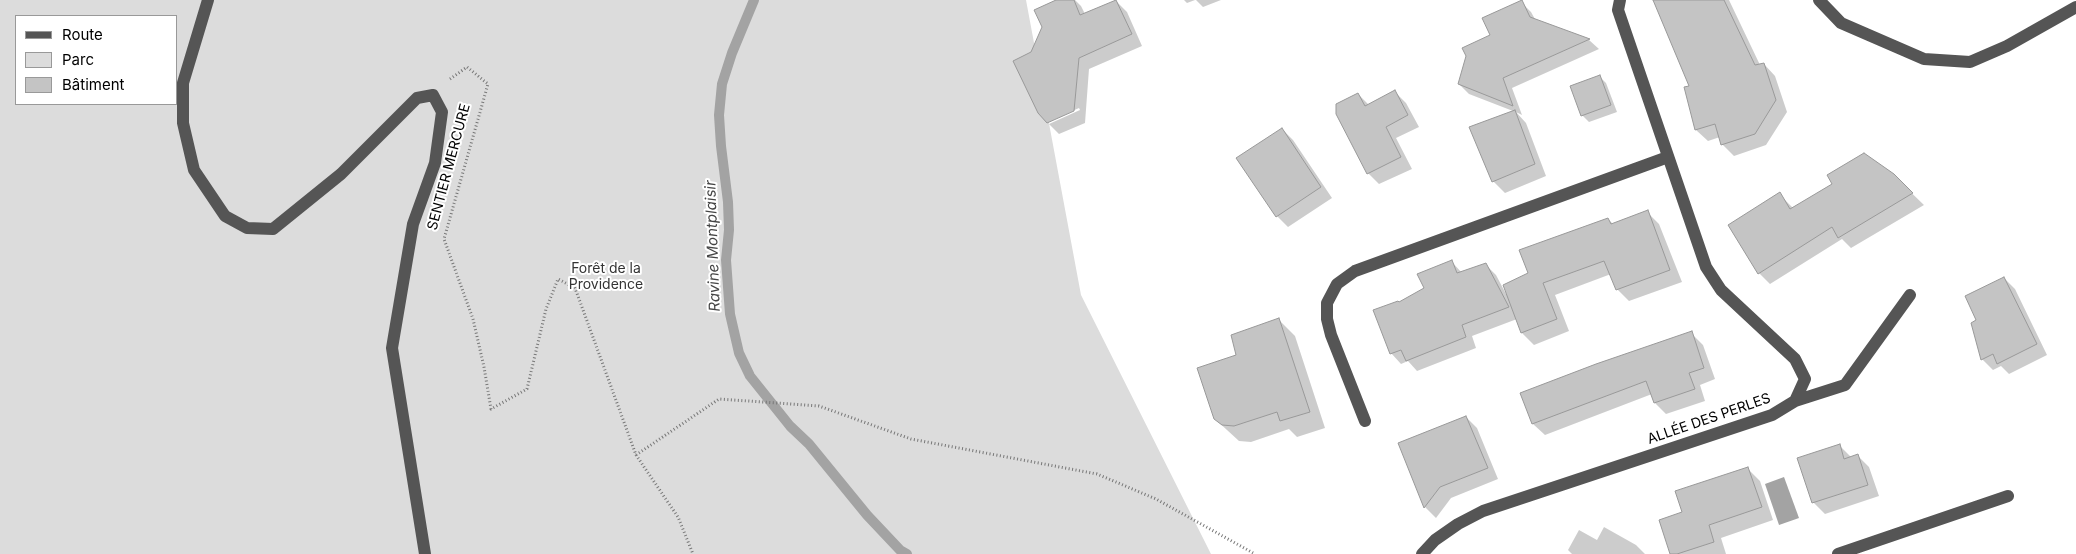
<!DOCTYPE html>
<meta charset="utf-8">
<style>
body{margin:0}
#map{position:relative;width:2076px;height:554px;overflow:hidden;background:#fff;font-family:Inter,sans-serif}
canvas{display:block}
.legend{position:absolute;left:15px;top:15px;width:162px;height:90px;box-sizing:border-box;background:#fff;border:1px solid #999;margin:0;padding:6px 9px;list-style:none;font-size:15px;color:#000}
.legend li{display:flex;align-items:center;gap:10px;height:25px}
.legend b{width:25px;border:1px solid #999}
</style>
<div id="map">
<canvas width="2076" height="554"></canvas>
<ul class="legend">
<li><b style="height:6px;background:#555"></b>Route</li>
<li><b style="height:14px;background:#dcdcdc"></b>Parc</li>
<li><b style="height:14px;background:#c4c4c4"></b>Bâtiment</li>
</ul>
</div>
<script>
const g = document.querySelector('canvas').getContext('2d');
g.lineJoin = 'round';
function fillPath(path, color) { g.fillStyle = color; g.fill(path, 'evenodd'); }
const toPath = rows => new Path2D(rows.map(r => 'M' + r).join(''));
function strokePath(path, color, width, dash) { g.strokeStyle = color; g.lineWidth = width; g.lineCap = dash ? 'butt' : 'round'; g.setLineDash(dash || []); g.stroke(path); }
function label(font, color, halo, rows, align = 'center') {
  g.font = font + ' Inter,sans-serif'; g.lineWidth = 4; g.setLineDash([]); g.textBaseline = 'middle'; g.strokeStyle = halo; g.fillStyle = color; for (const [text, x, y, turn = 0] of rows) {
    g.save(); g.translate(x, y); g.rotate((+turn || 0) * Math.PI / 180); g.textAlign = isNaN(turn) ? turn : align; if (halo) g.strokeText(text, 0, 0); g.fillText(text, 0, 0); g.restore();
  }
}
const green = toPath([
 [0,0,1026,0,1081,295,1211,554,0,554],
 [16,16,176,16,176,104,16,104]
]);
const water = toPath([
 [1784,477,1799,518,1779,525,1765,484]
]);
const shadow = toPath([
 [1059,0,1075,0,1081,6,1085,14,1116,1,1127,12,1142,46,1089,69,1085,123,1059,134,1049,124,1080,110,1079,108,1048,122,1032,53],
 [1184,0,1195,0,1187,3],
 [1196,0,1221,0,1203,7],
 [1654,0,1729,0,1760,65,1764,64,1775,76,1787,112,1766,145,1734,156,1722,144,1720,137,1708,141,1696,130,1690,86],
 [1521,2,1531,12,1536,21,1589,40,1599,49,1512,88,1522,115,1516,112,1526,123,1546,176,1505,193,1493,181,1513,111,1469,94,1459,84,1492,36],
 [1600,77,1606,83,1617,112,1589,122,1583,116,1571,87],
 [1395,92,1406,103,1419,127,1396,138,1412,169,1379,184,1368,173,1358,94,1369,105],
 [1282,129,1293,140,1332,198,1288,227,1277,216],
 [1893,175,1924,205,1851,248,1842,239,1770,284,1759,273,1779,194,1793,208,1834,184],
 [1647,212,1659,224,1682,282,1629,301,1617,289,1611,274,1555,295,1569,331,1534,345,1522,333,1517,319,1472,336,1476,348,1417,371,1408,361,1401,364,1391,353,1399,303,1426,288,1452,262,1462,273,1485,264,1496,275,1506,294,1530,274,1608,219,1613,224],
 [2004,278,2015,289,2047,355,2009,374,2001,366,1993,370,1982,359],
 [1279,320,1295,336,1325,428,1297,437,1289,429,1251,442,1239,441,1215,419,1238,356],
 [1691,333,1703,345,1715,379,1700,385,1705,401,1666,414,1655,403,1652,394,1545,435,1533,424,1522,393],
 [1466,417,1477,428,1498,479,1451,498,1436,518,1425,507,1399,444],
 [1839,445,1852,458,1858,456,1869,467,1879,496,1825,514,1813,502],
 [1747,468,1760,481,1773,520,1721,538,1726,554,1672,554,1684,513],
 [1604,527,1636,545,1645,554,1572,554,1568,550,1579,530,1597,540]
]);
const stream = toPath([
 [754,0,732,53,722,84,719,115,721,146,728,202,729,230,726,260,730,314,739,353,750,376,790,426,809,444,867,515,900,550,907,554]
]);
const building = toPath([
 [1056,0,1074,0,1080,15,1116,0,1132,34,1079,58,1074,111,1047,123,1038,113,1013,61,1031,52,1042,27,1034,10,1056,0],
 [1522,0,1530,17,1590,39,1503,78,1513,106,1458,84,1466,56,1462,48,1490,35,1482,18,1522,0],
 [1653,0,1724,0,1755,65,1764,63,1776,100,1755,134,1721,145,1715,124,1695,130,1684,87,1689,86,1653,0],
 [1600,75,1611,105,1581,116,1570,86,1600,75],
 [1395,90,1408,115,1386,127,1401,157,1367,174,1336,114,1336,104,1358,93,1365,106,1395,90],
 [1515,110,1535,164,1492,182,1469,127,1515,110],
 [1282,128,1321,187,1276,217,1236,158,1282,128],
 [1864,153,1894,174,1913,193,1838,238,1832,227,1758,274,1728,225,1780,192,1790,209,1832,184,1827,175,1864,153],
 [1648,210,1670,270,1616,290,1604,261,1543,283,1557,319,1521,333,1503,285,1528,273,1519,250,1608,218,1611,224,1648,210],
 [1452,260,1457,273,1486,263,1509,307,1462,325,1466,337,1406,361,1401,350,1390,354,1373,310,1398,301,1399,302,1424,288,1417,274,1452,260],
 [2004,277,2037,344,1997,364,1993,354,1981,360,1971,323,1976,320,1965,296,2004,277],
 [1279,318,1310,412,1280,421,1277,412,1234,426,1222,425,1214,419,1197,368,1236,355,1231,335,1279,318],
 [1692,331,1704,368,1689,373,1695,389,1654,403,1646,381,1532,424,1520,393,1596,364,1692,331],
 [1466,416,1488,468,1440,487,1424,508,1398,443,1466,416],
 [1840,444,1844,459,1858,454,1868,485,1812,503,1797,458,1840,444],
 [1748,467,1762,507,1709,525,1714,542,1677,554,1670,554,1659,520,1682,512,1675,491,1748,467]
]);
const path = toPath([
 [450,79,467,67,488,84,444,239,473,319,484,367,491,409,527,389,546,309,558,279,575,288,636,455,678,517,693,554],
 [636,455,719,399,819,406,911,439,1097,474,1156,499,1255,554]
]);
const minor = toPath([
 [208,0,183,83,183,123,194,170,225,216,247,228,273,229,341,174,417,98,433,95,442,112,435,163,413,224,392,348,425,554],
 [1819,0,1841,23,1924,59,1970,62,2007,46,2076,7],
 [1795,401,1845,385,1910,295],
 [1365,421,1331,335,1327,319,1327,303,1337,284,1355,271,1668,157],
 [1422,554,1435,540,1458,524,1483,511,1772,415,1795,401,1805,379,1795,359,1721,290,1706,267,1618,10,1620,0],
 [1838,554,2008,496]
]);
const streetNames = [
 ["SENTIER MERCURE",449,167,-75],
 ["ALLÉE DES PERLES",1709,419,-19]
];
const parkNames = [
 ["Forêt de la",606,269],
 ["Providence",606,285]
];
const waterNames = [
 ["Ravine Montplaisir",713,246,-92]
];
fillPath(green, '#dcdcdc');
fillPath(water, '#a3a3a3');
fillPath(shadow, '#0003');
strokePath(stream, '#a3a3a3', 10);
fillPath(building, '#c4c4c4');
strokePath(building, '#999', 1);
strokePath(path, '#777', 3, [1, 2.5]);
strokePath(minor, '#555', 12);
label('14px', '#000', '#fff', streetNames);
label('14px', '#333', '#fff', parkNames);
label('italic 15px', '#444', '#fff', waterNames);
</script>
